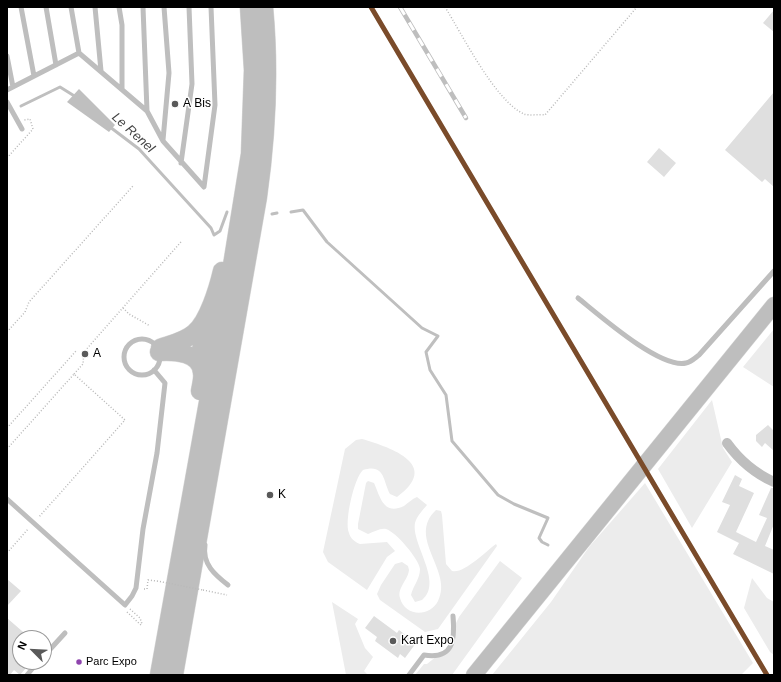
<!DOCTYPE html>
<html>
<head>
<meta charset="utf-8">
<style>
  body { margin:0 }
  #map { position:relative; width:781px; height:682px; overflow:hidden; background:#fff; font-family:Arial,sans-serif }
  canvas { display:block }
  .frame { position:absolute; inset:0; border:8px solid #000; pointer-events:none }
  .north { position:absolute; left:12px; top:630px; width:40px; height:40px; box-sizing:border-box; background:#fff; border:1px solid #999; border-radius:50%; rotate:294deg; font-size:11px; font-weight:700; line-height:16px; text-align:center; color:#000 }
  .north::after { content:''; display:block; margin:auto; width:14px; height:18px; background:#595959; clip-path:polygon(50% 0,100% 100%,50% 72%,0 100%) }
</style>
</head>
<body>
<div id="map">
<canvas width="781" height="682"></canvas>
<div class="frame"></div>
<div class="north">N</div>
</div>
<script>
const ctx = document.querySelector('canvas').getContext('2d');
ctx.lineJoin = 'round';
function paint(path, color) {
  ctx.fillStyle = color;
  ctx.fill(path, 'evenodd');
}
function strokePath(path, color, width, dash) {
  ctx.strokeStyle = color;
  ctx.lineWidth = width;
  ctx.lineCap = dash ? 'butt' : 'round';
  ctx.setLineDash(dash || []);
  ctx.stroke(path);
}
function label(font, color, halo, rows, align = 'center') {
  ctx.font = font + ' Arial,sans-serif';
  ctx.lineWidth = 3;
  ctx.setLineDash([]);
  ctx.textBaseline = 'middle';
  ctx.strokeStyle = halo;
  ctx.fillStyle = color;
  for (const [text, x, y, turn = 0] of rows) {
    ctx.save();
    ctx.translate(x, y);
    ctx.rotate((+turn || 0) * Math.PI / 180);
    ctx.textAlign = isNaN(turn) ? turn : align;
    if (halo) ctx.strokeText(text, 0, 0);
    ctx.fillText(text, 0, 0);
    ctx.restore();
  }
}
paint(new Path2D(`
  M774 329V387L743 367Z
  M712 400 723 448 732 462 692 528 658 469Z
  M362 439C393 448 441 465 397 497L390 494C383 481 385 463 363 470 354 478 344 522 349 533 350 538 355 542 360 544L387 542 395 551 387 557 367 590 328 562 323 552 345 449 356 440Z
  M368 481 374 483C380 496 383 516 404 506 408 503 412 499 417 497L427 505C422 511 417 516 415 523 411 544 444 582 422 600L415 602 411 595C413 586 420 579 420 569 419 559 396 532 386 529 380 528 374 532 368 534L358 529V524L366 483Z
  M645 483 753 663 741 675H492L551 602 589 547Z
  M436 510 441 511 442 515 446 564 452 571C464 574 485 552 496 544L497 546 438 629 425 632 380 600 377 594 381 585 395 564 402 562 408 566 409 570C408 580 397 588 400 598 405 617 430 617 438 601 454 571 406 538 436 510Z
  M500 561 522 578 452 675H415L424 664H427C435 657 445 652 454 644L456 623 459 617Z
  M752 578 767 598 774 602V655L770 652 744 608Z
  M332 602 358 619 355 624 365 648 373 657 364 671 368 675H346Z`), '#ececec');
paint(new Path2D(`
  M79 89 115 125 109 132 67 102Z`), '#bfbfbf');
strokePath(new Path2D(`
  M21 106 60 87 76 97
  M110 127 139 149 211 228 214 235 220 231 227 212
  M291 212 303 210 327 242 337 251 422 328 438 336 426 352 430 370 446 395 452 441 498 495 514 504 548 518 539 538 542 542 548 545
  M272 214 277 213`), '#bfbfbf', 3);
paint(new Path2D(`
  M774 10V32L763 23Z
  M774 92V187L765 179 762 182 725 150Z
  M659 148 676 163 664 177 647 162Z
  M768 425 774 431V451L765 443 762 447 756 441V435Z
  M735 475 742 479 739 486 754 493 736 532 756 542 767 518 759 515 771 488H774V524L765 546 774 550V574L733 554 739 543 717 532 730 505 722 502Z
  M7 579 21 591 7 606Z
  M374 616 397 633 399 630 416 643 405 658 400 654 398 658 375 641 377 637 365 628Z
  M7 618 30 638H20V662H31L20 675 14 670 10 675H7Z`), '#dfdfdf');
const primary = new Path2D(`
  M474 675 774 305`);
const highway = new Path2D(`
  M160 348C171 344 185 341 194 333 208 322 218 288 222 271
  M159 352C174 351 201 352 202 373 203 378 201 385 200 391
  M199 363 206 320
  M159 675 227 296 250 154 253 70 249 7
  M174 675 258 197C267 133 270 71 264 7`);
strokePath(primary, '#dbdbdb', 17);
strokePath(highway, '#dbdbdb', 19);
strokePath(new Path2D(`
  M445 7C462 34 495 101 524 114 529 116 539 114 545 115L637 7
  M7 158 33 129 30 119 24 120
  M123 308 129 314 150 326
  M7 332 25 312 29 302 133 186
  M74 374 83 364 84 352 181 242
  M7 428 76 351
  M7 449 74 374 125 420 39 517
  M7 553 28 529
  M144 589H147L148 580 157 581
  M203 590 227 595
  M130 609 140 618 142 624
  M127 612 142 626`), '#b9b9b9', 1.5, [1, 2]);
strokePath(new Path2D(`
  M21 7 34 76
  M46 7 56 65
  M71 7 79 53
  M95 7 101 71
  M119 7 122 25V89
  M143 7 147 111
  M7 56 13 87
  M7 90 79 53 147 111 163 141 204 187 215 105 211 7
  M7 102 22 129
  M163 140 169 73 164 7
  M181 163 192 84 189 7
  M578 298C598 314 660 369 686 363 691 362 695 358 699 355L774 271
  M124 357a18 18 0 1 1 36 0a18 18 0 1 1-36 0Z
  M7 499 125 605 132 596 136 588 143 529 157 453 165 383 154 370
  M205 545C202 564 215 575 228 585
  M44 656 65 633
  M27 675 38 662
  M409 675 424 655C454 660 455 639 453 616`), '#bebebe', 5);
strokePath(new Path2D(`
  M727 443C740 461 754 473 774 482`), '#bebebe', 10);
strokePath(primary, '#bebebe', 16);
strokePath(highway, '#bebebe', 18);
const rail = new Path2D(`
  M400 7 466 118`);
strokePath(rail, '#bebebe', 4.5);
strokePath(rail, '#fff', 3, [9]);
strokePath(new Path2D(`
  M157 581 203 590`), '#b9b9b9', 1.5, [1, 2]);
strokePath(new Path2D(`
  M371 7 767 675`), '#7a4b2a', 5);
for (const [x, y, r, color] of [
  [175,104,4,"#595959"],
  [85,354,4,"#595959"],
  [270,495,4,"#595959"],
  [393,641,4,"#595959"],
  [79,662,3.5,"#8e44ad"]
]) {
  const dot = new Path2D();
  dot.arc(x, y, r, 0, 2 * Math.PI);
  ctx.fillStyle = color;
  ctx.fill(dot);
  strokePath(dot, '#fff', 1.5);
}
label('11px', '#000', '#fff', [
  ["Parc Expo",86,662]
], 'left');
label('12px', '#000', '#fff', [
  ["A Bis",183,104],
  ["A",93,354],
  ["K",278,495],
  ["Kart Expo",401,641]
], 'left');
label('italic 13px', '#444', '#fff', [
  ["Le Renel",133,133,42]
]);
</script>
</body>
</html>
